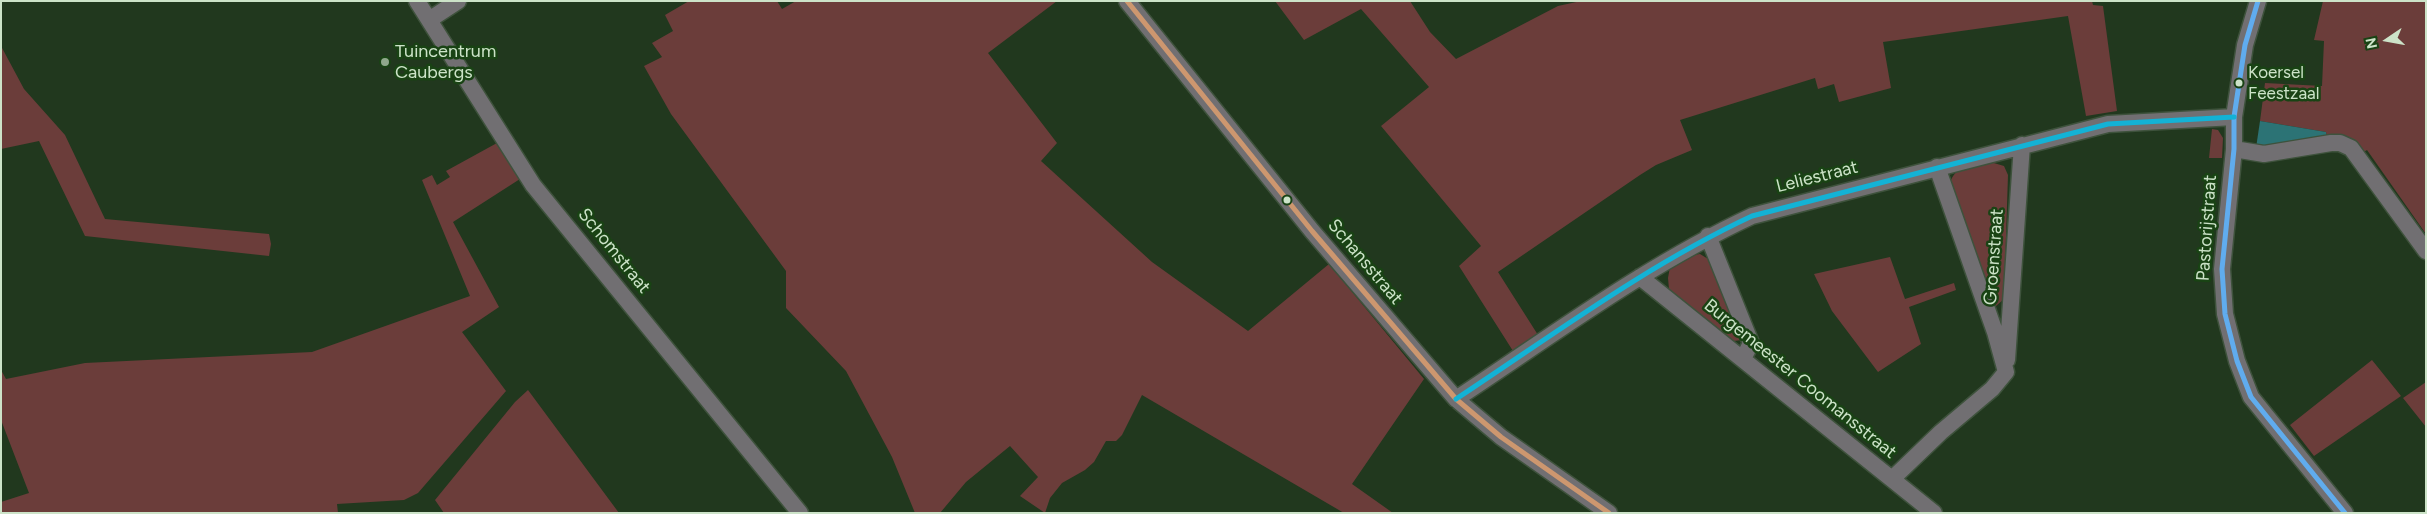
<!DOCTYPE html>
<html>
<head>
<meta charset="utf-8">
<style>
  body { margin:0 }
  #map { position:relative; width:2427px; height:514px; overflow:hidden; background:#21381e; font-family:Figtree,sans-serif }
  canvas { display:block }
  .frame { position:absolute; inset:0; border:2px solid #cce3c8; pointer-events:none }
  .north { position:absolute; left:2362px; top:15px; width:50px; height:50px; -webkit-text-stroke:4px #194314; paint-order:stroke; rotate:258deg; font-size:14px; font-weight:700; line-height:20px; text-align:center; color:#cce3c8 }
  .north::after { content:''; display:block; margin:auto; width:18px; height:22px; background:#cce3c8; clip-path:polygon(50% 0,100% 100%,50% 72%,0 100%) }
</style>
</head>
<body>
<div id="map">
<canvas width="2427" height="514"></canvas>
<div class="frame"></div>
<div class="north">N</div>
</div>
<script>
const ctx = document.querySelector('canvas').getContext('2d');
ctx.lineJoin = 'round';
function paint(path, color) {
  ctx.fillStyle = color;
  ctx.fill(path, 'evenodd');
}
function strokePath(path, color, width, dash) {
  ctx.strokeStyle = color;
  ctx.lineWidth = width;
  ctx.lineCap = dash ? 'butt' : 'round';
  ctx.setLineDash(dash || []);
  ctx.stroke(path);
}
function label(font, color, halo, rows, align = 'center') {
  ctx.font = font + ' Figtree,sans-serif';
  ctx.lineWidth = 5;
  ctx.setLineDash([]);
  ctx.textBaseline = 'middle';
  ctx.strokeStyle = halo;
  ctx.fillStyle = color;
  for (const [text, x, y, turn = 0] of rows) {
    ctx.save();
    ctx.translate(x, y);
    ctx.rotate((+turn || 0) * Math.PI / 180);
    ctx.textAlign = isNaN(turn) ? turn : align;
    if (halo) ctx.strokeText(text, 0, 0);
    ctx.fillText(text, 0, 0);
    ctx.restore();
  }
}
paint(new Path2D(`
  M689 1H777L782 9 796 1H1057L988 53 1057 143 1041 161 1152 262 1248 331 1329 264 1424 379 1352 484 1393 513H1344L1142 395 1122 435 1116 441H1106L1094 462 1085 470 1062 483 1050 498 1045 513 1020 496 1038 477 1010 446 966 482 940 513H915L892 457 846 371 786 308V271L671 114 644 66 662 57 652 43 673 31 665 15Z
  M1275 1H1410L1430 32 1456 59 1558 6 1581 1H2092L2093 5 2103 6 2117 111 2086 116 2068 16 1883 42 1891 88 1839 102 1834 84 1818 89 1815 78 1680 120 1692 150 1656 165 1640 175 1498 272 1538 335 1513 351 1459 266 1481 246 1381 126 1429 87 1361 9 1304 40Z
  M2323 1H2426V234L2367 150 2362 153 2327 139 2326 132 2260 121 2265 83 2322 86 2324 41 2314 40Z
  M1 46 24 89 65 135 105 219 269 234 271 244 269 256 85 236 39 141 1 149Z
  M2212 129 2218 130 2223 138 2222 158H2209Z
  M497 143 520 179 453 222 499 307 462 332 506 391 418 493 404 500 337 504 338 513H1V502L29 493 1 420V370L6 379 85 363 312 352 470 296 422 180 432 175 437 185 450 177 446 171Z
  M1987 161 2004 166 2008 175 2004 299 1996 306 1991 304 1949 187C1953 166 1969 165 1987 161Z
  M1700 254 1713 262 1742 340 1734 341 1730 340 1669 289 1668 278 1670 267 1693 255Z
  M1890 257 1905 299 1954 283 1956 290 1909 307 1921 344 1878 372 1832 311 1814 274Z
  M2372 360 2401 396 2314 456 2290 425Z
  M2426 382V427L2403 398Z
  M528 390 619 513H444L435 500 515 402Z`), '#6b3d3a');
paint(new Path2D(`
  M2260 121 2326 132 2327 139 2256 148Z`), '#2c7375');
const street = new Path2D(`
  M417 1 533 185 800 513
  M1127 1 1312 231 1456 399 1501 437 1609 513
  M2258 1 2245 45 2234 117V149L2222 269 2225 314 2237 361 2251 397 2345 513
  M429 20 458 1
  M2234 149 2264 154 2331 143H2340L2351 148 2426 251
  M1708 236 1751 343 1743 359
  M1640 277 1934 513
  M2007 360 2022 145
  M1456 399C1553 335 1647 265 1752 216L2108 124 2234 117
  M1892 479 1941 432 1992 389 2006 372 1995 332 1937 167`);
strokePath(street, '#3e523c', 19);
strokePath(street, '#716f72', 16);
strokePath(new Path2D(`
  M1127 1 1312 231 1456 399 1501 437 1609 513`), '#cd976f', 5);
strokePath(new Path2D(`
  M2258 1 2245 45 2234 117V149L2222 269 2225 314 2237 361 2251 397 2345 513`), '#60acee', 5);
strokePath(new Path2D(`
  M1456 399C1553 335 1647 265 1752 216L2108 124 2234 117`), '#13b2d5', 5);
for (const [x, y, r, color] of [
  [385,62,5,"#90a78c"],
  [2239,83,4.5,"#cce3c8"],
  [1287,200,4.5,"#cce3c8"]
]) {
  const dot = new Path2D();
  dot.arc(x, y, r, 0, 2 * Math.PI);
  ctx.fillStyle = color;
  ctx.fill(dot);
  strokePath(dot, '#194314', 2);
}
label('17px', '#cce3c8', '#194314', [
  ["Koersel",2248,73],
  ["Feestzaal",2248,94]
], 'left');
label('18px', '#cce3c8', '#194314', [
  ["Tuincentrum",395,52],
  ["Caubergs",395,73]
], 'left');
label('18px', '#cce3c8', '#194314', [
  ["Leliestraat",1817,177,-14],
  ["Pastorijstraat",2207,228,-86],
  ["Schomstraat",614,251,51],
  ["Groenstraat",1994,257,-86],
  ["Schansstraat",1365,262,50],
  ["Burgemeester Coomansstraat",1800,379,39]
]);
</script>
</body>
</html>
